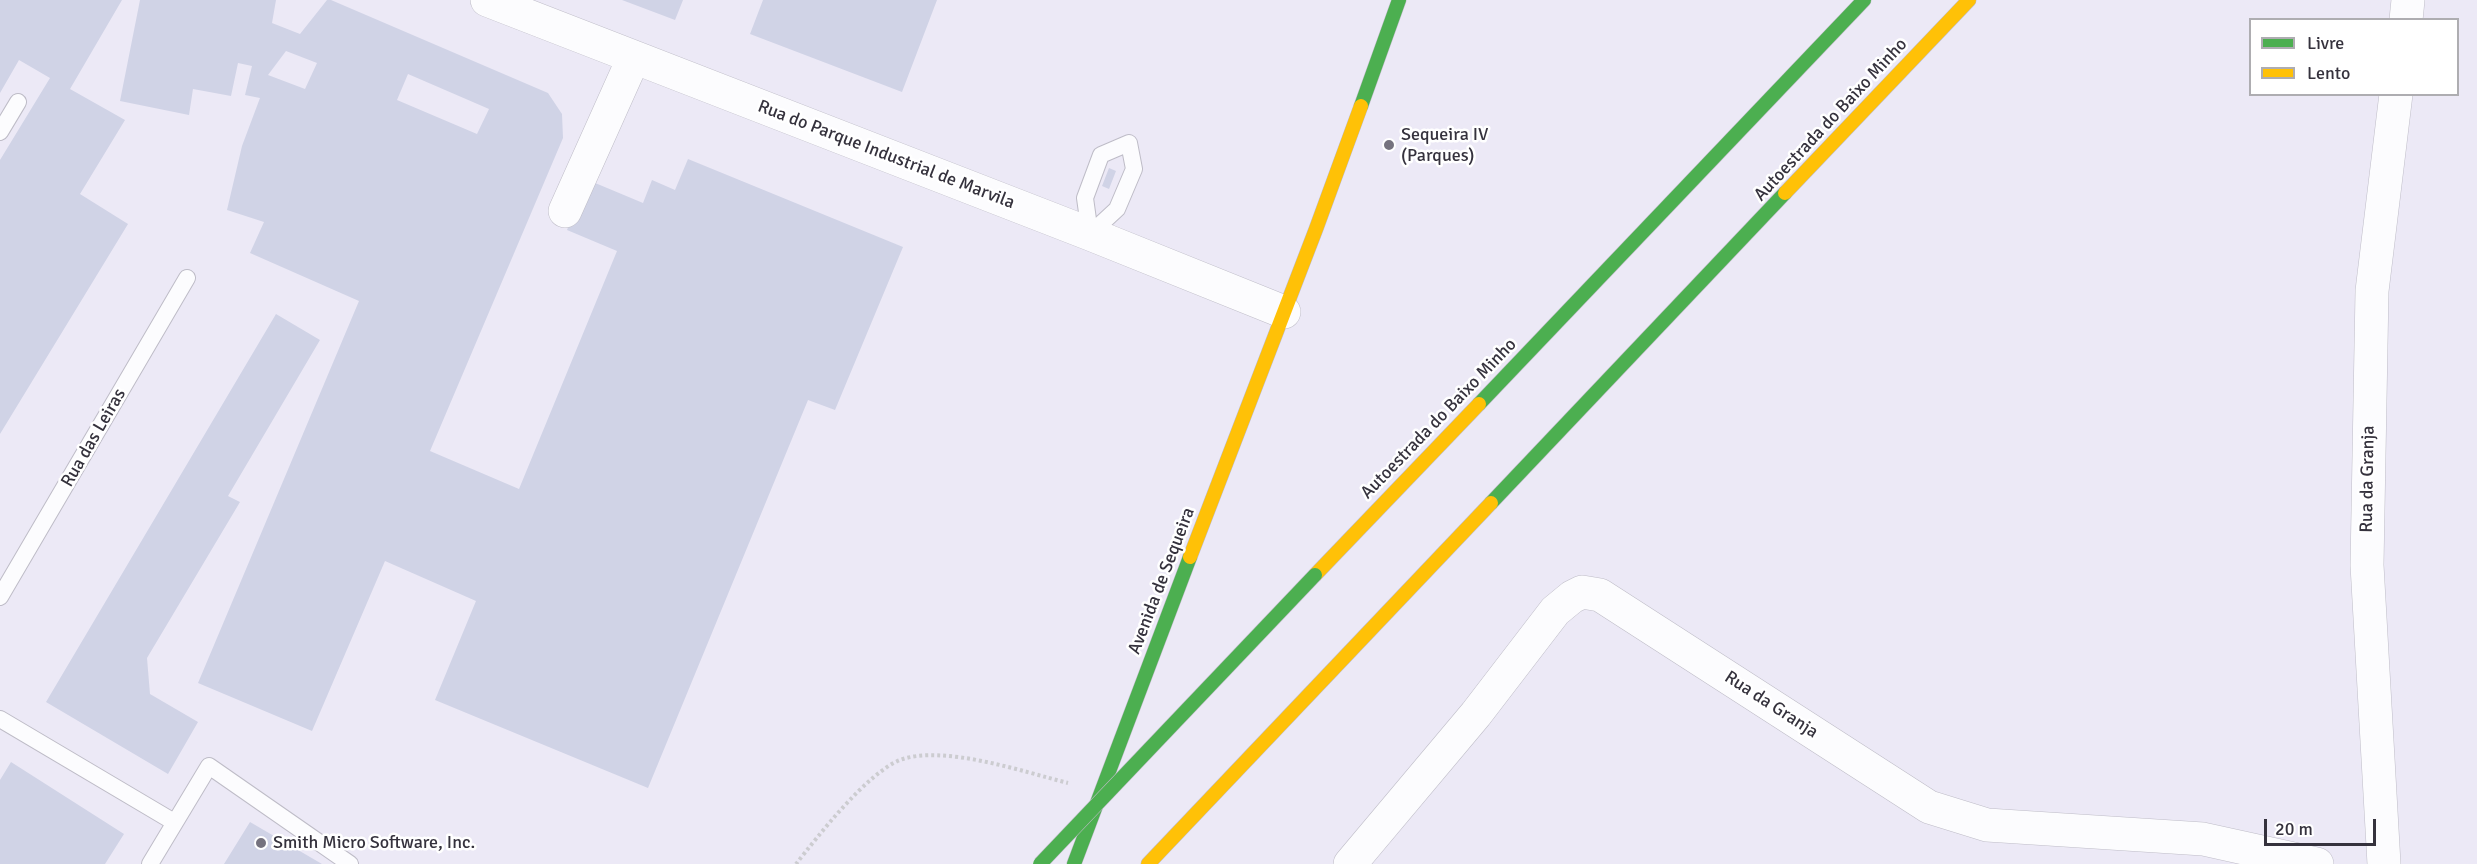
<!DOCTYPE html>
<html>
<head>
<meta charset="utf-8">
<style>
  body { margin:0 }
  #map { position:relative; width:2477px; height:864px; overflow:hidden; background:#ece9f6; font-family:Signika,sans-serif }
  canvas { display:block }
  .legend { position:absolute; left:2249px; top:18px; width:210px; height:78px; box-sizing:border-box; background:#fff; border:2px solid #aeadb1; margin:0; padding:8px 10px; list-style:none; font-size:18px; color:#35323d }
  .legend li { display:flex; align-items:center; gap:12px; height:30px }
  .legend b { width:30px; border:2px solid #aeadb1 }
  .scale { position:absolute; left:2264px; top:819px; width:112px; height:27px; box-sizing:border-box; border:3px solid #35323d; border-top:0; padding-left:8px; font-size:18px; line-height:21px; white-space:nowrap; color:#35323d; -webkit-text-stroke:4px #fff; paint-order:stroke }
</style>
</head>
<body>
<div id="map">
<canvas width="2477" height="864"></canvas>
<ul class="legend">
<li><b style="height:8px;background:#4caf50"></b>Livre</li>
<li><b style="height:8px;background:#ffc107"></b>Lento</li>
</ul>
<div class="scale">20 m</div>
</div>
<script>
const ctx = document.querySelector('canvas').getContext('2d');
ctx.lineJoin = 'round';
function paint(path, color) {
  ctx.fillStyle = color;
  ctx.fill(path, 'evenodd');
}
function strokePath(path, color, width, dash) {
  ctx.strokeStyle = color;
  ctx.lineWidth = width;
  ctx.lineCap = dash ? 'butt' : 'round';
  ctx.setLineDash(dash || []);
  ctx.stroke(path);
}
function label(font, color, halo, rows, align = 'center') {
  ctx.font = font + ' Signika,sans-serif';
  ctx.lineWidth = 5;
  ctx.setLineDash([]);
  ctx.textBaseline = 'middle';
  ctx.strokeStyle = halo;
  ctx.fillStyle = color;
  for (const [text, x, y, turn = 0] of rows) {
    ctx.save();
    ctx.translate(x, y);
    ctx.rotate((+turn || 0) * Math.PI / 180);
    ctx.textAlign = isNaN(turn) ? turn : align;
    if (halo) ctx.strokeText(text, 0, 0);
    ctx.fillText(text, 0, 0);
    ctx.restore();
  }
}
paint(new Path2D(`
  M0 0H122L70 89 125 120 80 194 128 224 0 434V160L50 78 19 60 0 93Z
  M140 0H276L272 23 300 34 327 0H331L548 93 562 114 563 138 430 451 519 489 617 251 567 230 588 180 643 203 652 180 675 190 688 159 903 247 835 410 808 400 648 788 435 700 476 601 385 561 312 731 198 683 359 301 250 253 264 222 227 210 242 146 260 98 245 95 252 66 238 63 231 96 193 89 189 115 120 101ZM286 51 317 63 305 89 268 75ZM408 74 489 109 477 134 397 100Z
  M622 0H683L675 20Z
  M763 0H937L902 92 750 34Z
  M1109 168 1116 171 1109 189 1102 186Z
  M276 314 320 340 228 496 240 502 147 658 150 694 198 722 168 774 46 702Z
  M11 762 124 834 105 864H0V780Z
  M250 822 322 864H224Z`), '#d0d3e6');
const lane = new Path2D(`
  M0 132 18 102
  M1129 143 1134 169 1117 209 1090 234 1085 198 1101 155Z
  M0 597 187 278
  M0 719 174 822
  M150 864 209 766 350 864`);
const street = new Path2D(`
  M487 0 1090 234 1284 312
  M2406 20 2408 0
  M565 211 634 57
  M1350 864 1476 714 1555 611 1572 597 1582 592 1600 595 1929 807 1987 825 2203 839 2317 864
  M2384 864 2367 565 2372 291 2396 94`);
const fast = new Path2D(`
  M1361 106 1399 0
  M1479 404 1864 0
  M1491 503 1785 193
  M1074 864 1190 557`);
const slow = new Path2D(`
  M1785 193 1969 0
  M1190 557 1316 229 1361 106
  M1315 575 1479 404
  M1148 864 1491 503`);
strokePath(lane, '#bebcc7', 18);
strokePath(street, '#bebcc7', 34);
strokePath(fast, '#bebcc7', 15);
strokePath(slow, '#bebcc7', 15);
strokePath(new Path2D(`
  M796 864C818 836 867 773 900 760 943 744 1024 772 1068 783`), '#ccccd0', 4, [3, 3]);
strokePath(lane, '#fcfcfe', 16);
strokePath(street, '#fcfcfe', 33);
strokePath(fast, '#4caf50', 14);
strokePath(slow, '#ffc107', 14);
const fastBridge = new Path2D(`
  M1040 864 1315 575`);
strokePath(fastBridge, '#bebcc7', 15, []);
strokePath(fastBridge, '#4caf50', 14);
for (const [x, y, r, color] of [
  [1389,145,6,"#75727e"],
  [261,843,6,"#75727e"]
]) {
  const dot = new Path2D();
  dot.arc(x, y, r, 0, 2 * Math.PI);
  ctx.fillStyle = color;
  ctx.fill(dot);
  strokePath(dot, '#fff', 2);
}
label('18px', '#35323d', '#fff', [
  ["Autoestrada do Baixo Minho",1831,120,-47],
  ["Rua do Parque Industrial de Marvila",886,155,21],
  ["Autoestrada do Baixo Minho",1439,419,-46],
  ["Rua das Leiras",94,438,-60],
  ["Rua da Granja",2368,479,-89],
  ["Avenida de Sequeira",1162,581,-69],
  ["Rua da Granja",1771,705,33]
]);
label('18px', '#35323d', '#fff', [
  ["Sequeira IV",1401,135],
  ["(Parques)",1401,156],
  ["Smith Micro Software, Inc.",273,843]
], 'left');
</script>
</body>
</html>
